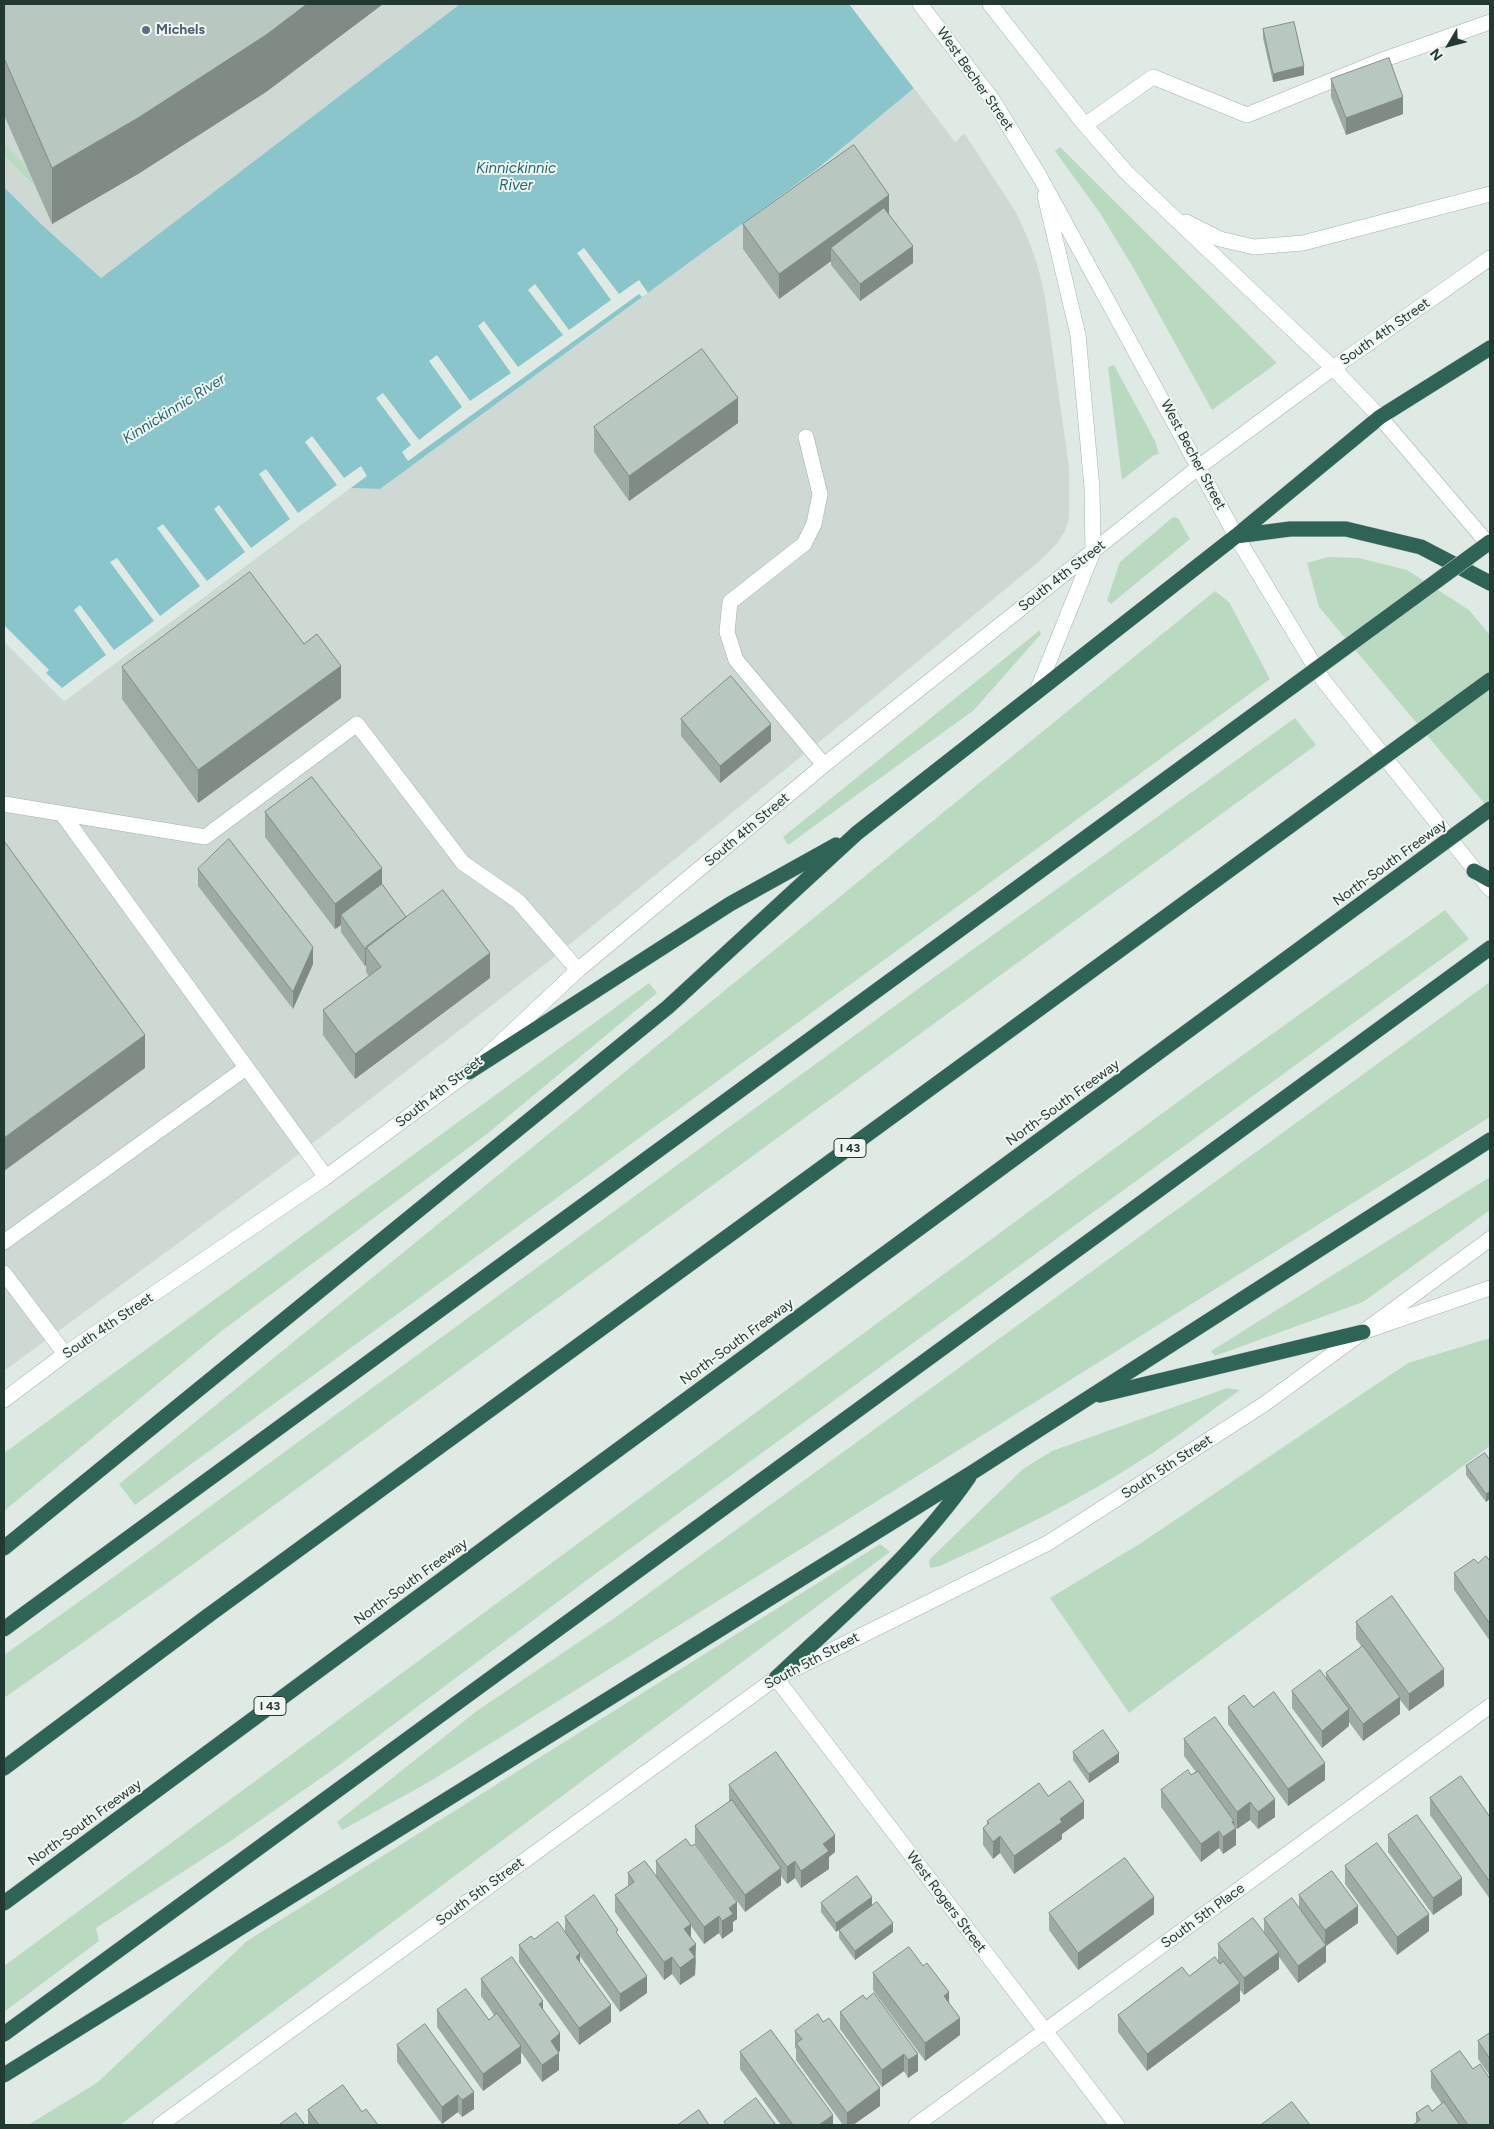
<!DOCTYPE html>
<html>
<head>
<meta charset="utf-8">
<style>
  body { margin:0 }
  #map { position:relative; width:1494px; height:2129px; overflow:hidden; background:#e0eae5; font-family:Figtree,sans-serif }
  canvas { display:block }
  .frame { position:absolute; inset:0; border:5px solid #223931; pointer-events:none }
  .north { position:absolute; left:1424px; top:20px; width:50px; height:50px; -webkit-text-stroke:4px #f0f7f3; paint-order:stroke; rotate:233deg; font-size:14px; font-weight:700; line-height:20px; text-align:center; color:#223931 }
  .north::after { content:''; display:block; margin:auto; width:18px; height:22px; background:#223931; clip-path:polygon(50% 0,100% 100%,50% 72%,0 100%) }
</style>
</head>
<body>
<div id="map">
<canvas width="1494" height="2129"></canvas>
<div class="frame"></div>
<div class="north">N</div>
</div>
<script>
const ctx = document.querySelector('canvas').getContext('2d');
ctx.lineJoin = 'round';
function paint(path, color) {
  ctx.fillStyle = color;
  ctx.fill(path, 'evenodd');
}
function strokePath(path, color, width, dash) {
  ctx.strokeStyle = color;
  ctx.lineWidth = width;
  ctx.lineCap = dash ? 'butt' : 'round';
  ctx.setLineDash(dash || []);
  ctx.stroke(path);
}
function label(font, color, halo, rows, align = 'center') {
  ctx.font = font + ' Figtree,sans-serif';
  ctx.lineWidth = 4;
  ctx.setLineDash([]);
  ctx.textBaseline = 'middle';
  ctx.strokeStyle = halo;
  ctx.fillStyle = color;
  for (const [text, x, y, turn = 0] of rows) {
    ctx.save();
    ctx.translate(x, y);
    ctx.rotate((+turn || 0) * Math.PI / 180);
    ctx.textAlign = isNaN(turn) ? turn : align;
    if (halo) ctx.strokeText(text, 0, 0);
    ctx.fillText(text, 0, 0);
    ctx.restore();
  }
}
paint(new Path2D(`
  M4 4H460L101 278 41 224 4 187Z
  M914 88 955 142 964 133 1016 212 1029 241 1038 267 1045 297 1069 467V518L1065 531 1058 542 1043 558 882 691 548 962 282 1167 4 1371V642L64 701 351 488 380 489 817 169Z`), '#ced9d4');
paint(new Path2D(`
  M4 143 26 166 35 186 4 155Z
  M1060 147 1277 363 1212 410 1134 269 1100 213 1055 151Z
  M1114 365 1155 441 1159 454 1154 455 1122 480 1108 367Z
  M1173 517 1178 518 1190 539 1111 604 1107 600 1120 562Z
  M1328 557 1359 558 1407 570 1469 610 1490 635V810L1319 607 1307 563Z
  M1215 591 1229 602 1270 679 135 1505 119 1484Z
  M1040 630 1041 634 974 710 788 845 783 837Z
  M1295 718 1316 745 166 1584 4 1698V1655L108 1581 940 973Z
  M1445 910 1469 939 587 1580 334 1769 229 1842 96 1928 99 1941 4 2012V1966L1194 1090Z
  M1490 982V1117L429 1782 342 1830 337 1822 478 1710 616 1617Z
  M649 983 657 993 487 1134 223 1330 4 1511V1453Z
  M1490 1177V1210L1363 1302 1215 1356 1211 1351Z
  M1490 1338V1446L1129 1713 1050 1598 1141 1543 1408 1363Z
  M1227 1388 1240 1390C1211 1411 1181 1434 1151 1454 1084 1498 1012 1533 940 1566L930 1568 929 1560 1023 1469 1052 1451Z
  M880 1544 890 1552 120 2125H28L98 2082 247 1941Z`), '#b9dac1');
paint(new Path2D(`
  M460 4H1011L968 27 914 88 817 169 380 489 351 488 64 702 4 642V187L41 224 101 278Z`), '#8ac5cc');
paint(new Path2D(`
  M849 4H1013L970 29 915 90Z
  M584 248 619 294 639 280 648 293 642 297 639 294 408 461 402 452 411 445 376 398 383 393 419 440 462 407 429 361 437 355 470 401 511 373 478 326 484 321 518 367 563 335 528 290 535 284 569 330 611 300 577 253Z
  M312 436 344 478 361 466 367 476 64 702 4 642V625L49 670 46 673 62 688 106 655 74 610 80 605 114 650 154 621 110 562 117 558 160 616 200 586 157 528 163 524 207 581 245 552 214 509 219 505 251 548 290 519 259 474 266 469 298 513 337 485 305 442Z`), '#e0eae5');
const service = new Path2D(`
  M1085 125 1153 77 1247 115 1385 59 1490 22
  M806 437 820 494 814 524 804 544 730 602 727 632 736 660 824 765
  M4 804 205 837 357 724 463 863 518 901 578 970
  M63 815 326 1177
  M4 1242 246 1068
  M4 1273 65 1354`);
const minor = new Path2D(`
  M776 1678 1117 2125
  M916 2125 1490 1706`);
const tertiary = new Path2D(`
  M4 1400 65 1354 326 1177 469 1072 578 970 824 765 1200 466 1333 368 1490 258
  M160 2125 776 1678 1048 1543 1263 1405 1490 1239`);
const secondary = new Path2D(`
  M920 4 992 99 1040 177 1236 536 1323 680 1490 889
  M990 4 1085 125 1126 172 1333 368 1380 417 1490 546
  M1186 222 1220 239 1254 247 1303 243 1490 194
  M1037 691 1093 552 1092 488 1078 335 1045 196
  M1363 1332 1490 1288`);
const motorway = new Path2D(`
  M1236 536 1290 529H1346L1421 547 1490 583
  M1474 871 1490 880
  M469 1072 730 904 836 845
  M1100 1395 1363 1332
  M4 1548 668 1007 857 833 1236 536 1380 417 1490 348
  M4 1629 27 1612
  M776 1678C843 1614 916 1554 969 1477
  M4 1768 209 1615
  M4 1903 536 1510
  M4 2034 1490 948
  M4 2075 973 1472 1490 1140`);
strokePath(service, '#a3b1ab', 16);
strokePath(minor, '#a3b1ab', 16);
strokePath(tertiary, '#a3b1ab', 16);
strokePath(secondary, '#a0b5ac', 16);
strokePath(motorway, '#bdc4c1', 16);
strokePath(service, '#fff', 15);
strokePath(minor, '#fff', 15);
strokePath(tertiary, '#fff', 15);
strokePath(secondary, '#fff', 15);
strokePath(motorway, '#2f6356', 15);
const motorwayBridge = new Path2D(`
  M536 1510 1490 809
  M27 1612 1490 542
  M209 1615 1490 680`);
strokePath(motorwayBridge, '#bdc4c1', 16, []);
strokePath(motorwayBridge, '#2f6356', 15);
paint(new Path2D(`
  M4 4H383L266 92 138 174 52 224 4 115Z
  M1263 29 1304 75 1273 82 1263 38Z
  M1331 79 1403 114 1346 135 1331 97Z
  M889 215 913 263 860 301 831 265V261L779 299 743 249V224Z
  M738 423 629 501 594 452V427Z
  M122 667 341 698 198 803 122 699Z
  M681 719 771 741 720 783 681 736Z
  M265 812 382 885 406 917 490 978 355 1079 323 1035V1010L369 976 366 972V965L365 966 341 932V925L335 929 265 837Z
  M198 869 313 964 293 1009 198 886Z
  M1490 1460 1486 1502 1466 1475V1466Z
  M1490 1560V1641L1454 1590V1573L1478 1563Z
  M1356 1622 1444 1686 1409 1711 1400 1700V1714L1363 1741 1349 1722V1726L1322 1748 1292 1708V1691L1326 1678V1673L1362 1647 1356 1639Z
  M1228 1707H1253L1325 1780 1288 1806 1228 1724Z
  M1184 1739 1275 1817 1258 1829 1250 1820 1237 1829 1234 1825 1236 1845 1223 1854 1219 1848 1201 1862 1161 1807V1790L1191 1775 1196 1772 1184 1756Z
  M1073 1752 1119 1762 1089 1783 1073 1760Z
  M729 1785 835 1852 829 1857V1869L801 1888 795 1878 787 1884 781 1876V1885L745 1912 695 1843V1826L729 1802Z
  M1048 1796 1084 1818 1062 1834V1839L1014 1874 1000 1853 993 1859 983 1845V1828L987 1825V1821Z
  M1430 1798 1490 1817V1899L1430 1815Z
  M1388 1835 1462 1895 1433 1915 1388 1852Z
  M656 1861 737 1919 733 1922V1931L722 1939 719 1933 704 1944 691 1926V1938L696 1961 695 1975 680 1985 672 1974 664 1980 615 1912V1895L628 1886V1873L656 1876Z
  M1345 1866 1429 1931 1397 1955 1345 1884Z
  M1299 1895 1358 1923 1326 1946V1962L1298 1983 1279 1957V1969L1244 1995 1240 1990V2001L1147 2071 1118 2032V2015L1189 1976 1218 1961V1944L1264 1932V1919L1299 1908Z
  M821 1903 872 1905 893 1932 855 1960 839 1938V1930L836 1932 821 1912Z
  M1049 1913 1154 1914 1078 1970 1049 1930Z
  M565 1917 618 1936 647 1993 620 2012 580 1956V1962L611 2022 579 2045 519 1962V1945L534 1939 565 1932Z
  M873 1973 960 2035 925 2061 873 1990Z
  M481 1979 543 2010 560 2051 558 2052 559 2070 542 2082 521 2052V2063L483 2091 437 2027V2010L489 2020 494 2015 481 1996Z
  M866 1999 918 2071 908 2078 904 2071 882 2087 840 2029V2012Z
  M795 2031 880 2106 853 2125H843L796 2060V2049L795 2048Z
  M1490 2033V2076L1478 2059V2041Z
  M397 2045 474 2109 462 2117 458 2112 442 2124 397 2062Z
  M740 2052 833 2125H781L740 2069Z
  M1431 2071 1490 2125H1413L1416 2123V2113L1432 2111 1442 2104 1431 2088Z
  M308 2110 362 2112 378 2125H308Z`), '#9eaba5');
paint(new Path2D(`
  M307 4H383L266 92 138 174 52 224V168Z
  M1304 66V75L1273 82V74Z
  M1403 97V114L1346 135V118Z
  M889 195V220L831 248V261L779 299V274Z
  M913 246V263L860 301V284Z
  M738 398V423L629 501V476Z
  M341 666V698L198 803V770Z
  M771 724V741L720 783V766Z
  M382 868V893L341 915V925L335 929V904Z
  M313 947V964L293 1009V992Z
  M366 948V965L365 966V949Z
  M490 953V978L355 1079V1054Z
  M145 1035V1068L4 1171V1138Z
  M1490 1491V1499L1486 1502V1494Z
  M1444 1669V1686L1409 1711V1694Z
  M1400 1697V1714L1363 1741V1724Z
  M1349 1709V1726L1322 1748V1731Z
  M1119 1753V1762L1089 1783V1774Z
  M1325 1763V1780L1288 1806V1789Z
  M1275 1799V1817L1258 1829V1812Z
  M1084 1801V1818L1062 1834V1839L1014 1874V1856L1060 1819Z
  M1250 1802V1820L1237 1829V1812Z
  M1234 1821V1830L1236 1828V1845L1223 1854V1837L1232 1822Z
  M1219 1831V1848L1201 1862V1844Z
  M835 1835V1852L829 1857V1869L801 1888V1871L823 1844Z
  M1000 1836V1853L993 1859V1842Z
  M795 1861V1878L787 1884V1867Z
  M781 1868V1885L745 1912V1895Z
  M1462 1878V1895L1433 1915V1898Z
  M872 1897V1905L836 1932V1923Z
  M1154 1897V1914L1078 1970V1953Z
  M737 1902V1919L733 1922V1931L722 1939V1921L729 1908Z
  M1358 1906V1923L1326 1946V1962L1298 1983V1966L1325 1946V1930Z
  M1429 1914V1931L1397 1955V1937Z
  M719 1916V1933L704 1944V1927Z
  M893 1923V1932L855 1960V1951Z
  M691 1924V1941L684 1929Z
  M696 1944 695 1975 680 1985V1968L689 1949Z
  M1279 1952V1969L1244 1995V1978Z
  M580 1953V1971L576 1957Z
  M672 1957V1974L664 1980V1962Z
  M647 1976V1993L620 2012V1994Z
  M1240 1983V2001L1147 2071V2054Z
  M949 1992V2009L944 1996Z
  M543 2001V2018L539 2004Z
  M611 2005V2022L579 2045V2028Z
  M960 2018V2035L925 2061V2043Z
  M560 2033V2051L551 2058V2041Z
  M521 2046V2063L483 2091V2074Z
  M559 2053V2070L542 2082V2065Z
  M904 2054V2071L882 2087V2070Z
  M918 2054V2071L908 2078V2060Z
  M880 2088V2106L853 2125H847V2113Z
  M474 2092V2109L462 2117V2100Z
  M458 2095V2112L442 2124V2107Z
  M833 2115V2125H819Z`), '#818b86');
const building = new Path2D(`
  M4 4H307L266 35 138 118 52 168 4 58Z
  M1294 22 1304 66 1273 74 1263 29Z
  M1389 58 1403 97 1346 118 1331 79Z
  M854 145 889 195 779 274 743 224Z
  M884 208 913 246 860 284 831 248Z
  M702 349 738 398 629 476 594 427Z
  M250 572 304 644 317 634 341 666 198 770 122 667Z
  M731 676 771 724 720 766 681 719Z
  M312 777 382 868 335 904 265 812Z
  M229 839 313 947 293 992 198 869Z
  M4 841 145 1035 4 1138Z
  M382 884 406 917 365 949 341 915Z
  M443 890 490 953 355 1054 323 1010 381 967 366 947Z
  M1485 1453 1490 1460V1491L1486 1494 1466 1466Z
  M1486 1556 1490 1561V1560V1624L1454 1573 1474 1559 1478 1563Z
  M1392 1596 1444 1669 1409 1694 1356 1622Z
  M1363 1646 1400 1697 1363 1724 1326 1673Z
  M1320 1670 1349 1709 1322 1731 1292 1691Z
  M1274 1692 1325 1763 1288 1789 1228 1707 1244 1695 1253 1707Z
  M1215 1717 1275 1799 1258 1812 1250 1802 1237 1812 1184 1739Z
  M1103 1730 1119 1753 1089 1774 1073 1752Z
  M776 1752 835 1835 823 1844 829 1851 801 1871 795 1861 787 1867 729 1785Z
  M1188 1770 1191 1775 1198 1771 1234 1821 1232 1822 1236 1828 1223 1837 1219 1831 1201 1844 1161 1790Z
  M1461 1776 1490 1817V1882L1430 1798Z
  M1070 1781 1084 1801 1060 1819 1062 1822 1014 1856 1000 1836 993 1842 983 1828 989 1823 987 1821 1039 1783 1048 1796Z
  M732 1800 781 1868 745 1895 695 1826Z
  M1417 1815 1462 1878 1433 1898 1388 1835Z
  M686 1839 691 1846 695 1844 737 1902 729 1908 733 1914 722 1921 719 1916 704 1927 656 1861Z
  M1377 1843 1429 1914 1397 1937 1345 1866Z
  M1125 1858 1154 1897 1078 1953 1049 1913Z
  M645 1861 691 1924 684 1929 696 1944 689 1949 695 1957 680 1968 672 1957 664 1962 615 1895 634 1882 628 1873Z
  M1332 1871 1358 1906 1325 1930 1299 1895Z
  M857 1876 872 1897 836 1923 821 1903Z
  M594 1895 618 1930 616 1932 647 1976 620 1994 565 1917Z
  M1292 1898 1326 1945 1298 1966 1264 1919Z
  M877 1902 893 1923 855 1951 839 1930Z
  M1253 1918 1279 1952 1244 1978 1218 1944Z
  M558 1922 580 1953 576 1957 611 2005 579 2028 519 1945 531 1936 534 1939Z
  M909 1947 923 1966 927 1963 949 1992 944 1996 960 2018 925 2043 873 1973Z
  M512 1957 543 2001 539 2004 560 2033 551 2041 559 2053 542 2065 481 1979Z
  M1215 1957 1220 1964 1223 1961 1240 1983 1147 2054 1118 2015 1182 1967 1189 1976Z
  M466 1989 489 2020 497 2013 521 2046 483 2074 437 2010Z
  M874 1993 918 2054 908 2060 904 2054 882 2070 840 2012 863 1995 866 1999Z
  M818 2014 823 2022 829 2018 880 2088 847 2113 796 2043 802 2039 795 2031Z
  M425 2024 474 2092 462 2100 458 2095 442 2107 397 2045Z
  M771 2030 833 2115 819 2125H793L740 2052Z
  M1490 2033V2059L1478 2041Z
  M1460 2051 1473 2069 1480 2064 1490 2079V2125H1468L1431 2071Z
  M343 2085 362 2112 366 2109 378 2125H319L308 2110Z
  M756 2098 776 2125H726L724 2122Z
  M1292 2102 1310 2125H1261Z
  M1444 2102 1460 2125H1413L1420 2120 1416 2113 1428 2105 1432 2111Z
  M699 2110 709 2125H678Z
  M296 2113 305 2125H279Z`);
paint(building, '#b8c7c0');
strokePath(building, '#818b86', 1);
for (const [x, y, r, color] of [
  [146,30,5,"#5c6f8a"]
]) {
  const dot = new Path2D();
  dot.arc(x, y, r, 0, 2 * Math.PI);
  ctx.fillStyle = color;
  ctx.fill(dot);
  strokePath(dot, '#f0f7f3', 2);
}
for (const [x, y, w] of [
  [850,1148,32],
  [270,1706,32]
]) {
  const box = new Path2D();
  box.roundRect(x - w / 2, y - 9.5, w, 19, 4);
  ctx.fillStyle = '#f0f7f3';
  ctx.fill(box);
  strokePath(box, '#223931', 1);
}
label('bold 12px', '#223931', null, [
  ["I 43",850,1148],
  ["I 43",270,1706]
]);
label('bold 14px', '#4e5e75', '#f0f7f3', [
  ["Michels",156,30]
], 'left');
label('14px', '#223931', '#f0f7f3', [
  ["West Becher Street",975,79,55],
  ["South 4th Street",1385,332,-35],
  ["West Becher Street",1193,455,62],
  ["South 4th Street",1062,576,-38],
  ["South 4th Street",747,830,-40],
  ["North-South Freeway",1390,863,-36],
  ["South 4th Street",439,1092,-38],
  ["North-South Freeway",1063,1103,-36],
  ["South 4th Street",108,1326,-34],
  ["North-South Freeway",737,1342,-36],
  ["South 5th Street",1167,1467,-33],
  ["North-South Freeway",411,1582,-36],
  ["South 5th Street",812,1661,-28],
  ["North-South Freeway",85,1823,-36],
  ["South 5th Street",480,1892,-36],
  ["West Rogers Street",946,1902,53],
  ["South 5th Place",1203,1916,-36]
]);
label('italic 15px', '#206771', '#f0f7f3', [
  ["Kinnickinnic",516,169],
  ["River",516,186],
  ["Kinnickinnic River",174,409,-32]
]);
</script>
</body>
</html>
